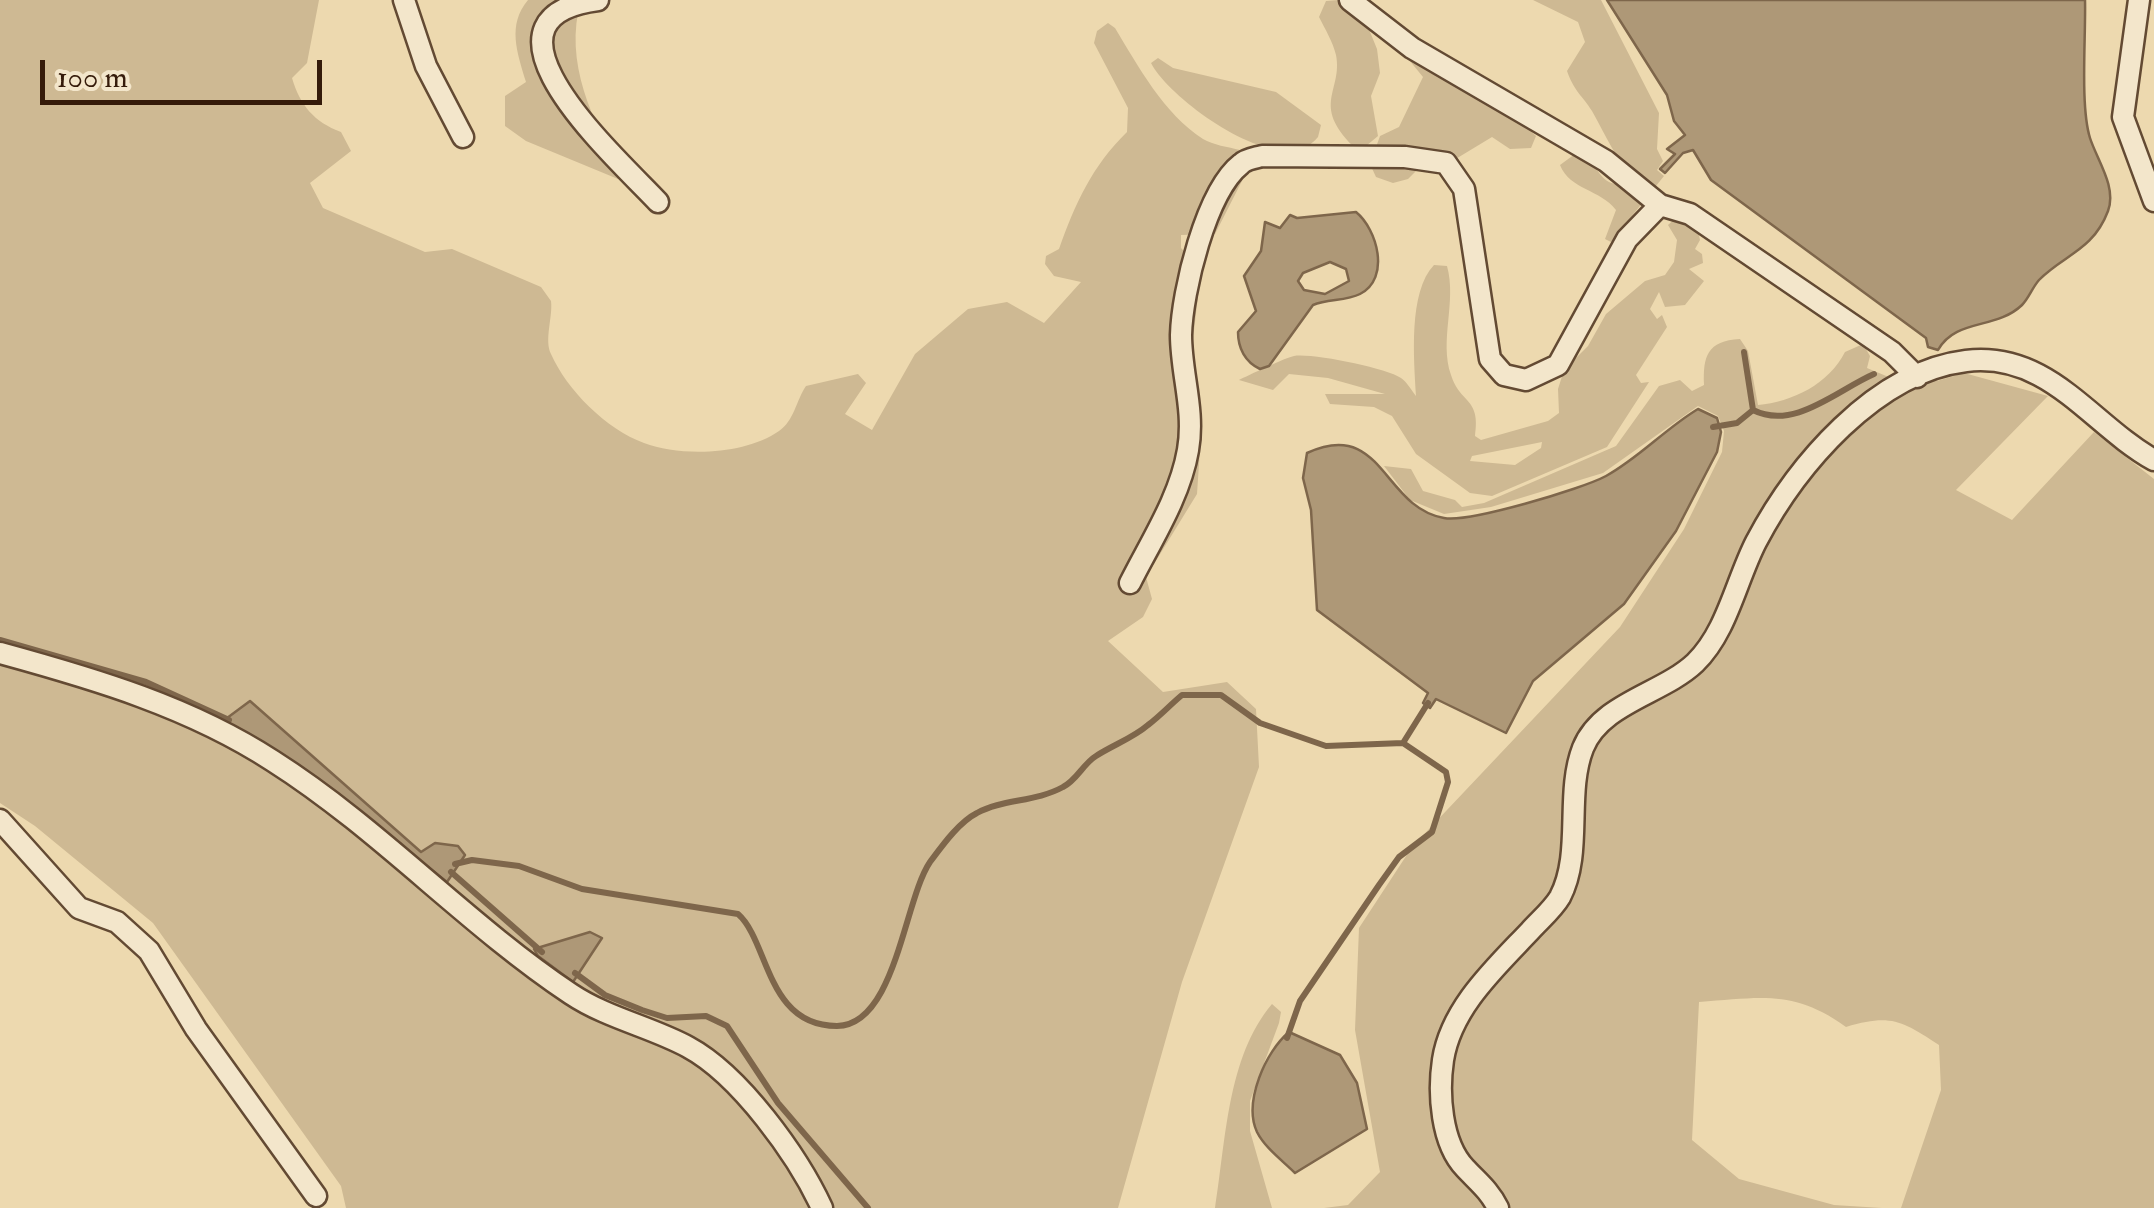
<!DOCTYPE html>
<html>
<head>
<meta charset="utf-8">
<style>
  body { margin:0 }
  #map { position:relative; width:2154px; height:1208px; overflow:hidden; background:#edd9af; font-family:"IM FELL Double Pica",serif }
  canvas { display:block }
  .scale { position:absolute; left:40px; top:60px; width:282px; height:45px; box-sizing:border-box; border:5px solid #351b0a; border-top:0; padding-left:12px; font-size:30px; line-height:35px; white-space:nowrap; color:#351b0a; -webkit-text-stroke:8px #f3e6cb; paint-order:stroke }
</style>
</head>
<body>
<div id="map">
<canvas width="2154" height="1208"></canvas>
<div class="scale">100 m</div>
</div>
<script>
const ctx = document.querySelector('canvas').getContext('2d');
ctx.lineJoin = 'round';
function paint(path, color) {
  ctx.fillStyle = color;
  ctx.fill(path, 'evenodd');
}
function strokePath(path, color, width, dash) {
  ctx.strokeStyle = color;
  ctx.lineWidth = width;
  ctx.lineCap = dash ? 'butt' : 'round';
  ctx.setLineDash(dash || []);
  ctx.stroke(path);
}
paint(new Path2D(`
  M0 0H319L307 63 292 78C300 105 314 122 341 132L351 151 310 183 323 208 425 252 452 249 541 287 551 301C553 317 544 340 551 354 567 390 606 429 644 443 681 457 745 455 779 431 794 421 796 401 806 386L858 374 866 383 845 414 872 430 915 354 968 309 1007 302 1044 323 1081 282 1054 276 1045 264 1046 256 1059 249C1075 204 1092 166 1127 132L1128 108 1094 43 1097 31 1108 23 1115 28C1138 66 1164 114 1203 139 1213 145 1228 147 1240 150L1246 173 1215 234 1181 235V248L1201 270 1192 348 1202 419 1197 494 1146 577 1152 599 1143 617 1108 641 1163 692 1227 682 1256 709 1259 767 1182 982 1118 1208H346L341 1186 153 923 35 826 0 803ZM250 702 421 853 435 843 465 856 447 882 345 799 245 734 233 716Z
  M528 0H581C563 63 593 121 623 176L618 179 526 141 505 126V96L526 82C517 52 507 25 528 0Z
  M1339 0 1366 22 1377 49 1380 73 1371 96 1378 136 1366 146H1353C1311 104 1343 91 1336 55 1333 42 1325 29 1319 17L1326 1Z
  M1533 0H1601L1659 113 1657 149 1663 161 1657 170 1664 176 1611 242 1605 239 1616 210C1600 189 1570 190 1560 165L1575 154C1606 163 1595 195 1636 180 1616 160 1606 136 1592 111 1582 95 1575 93 1567 71L1585 42 1578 22Z
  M1405 55 1526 127 1536 136 1531 148 1510 149 1492 137 1454 160 1419 168 1408 179 1393 183 1376 177 1370 164 1380 136 1399 127 1423 77Z
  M1158 58 1173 68 1276 92 1321 125 1318 137C1282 183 1169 99 1151 63Z
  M1678 216 1697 227 1700 240 1695 249 1702 254 1703 263 1689 269 1704 281 1685 305 1665 307 1659 292 1650 309 1657 319 1662 315 1667 327 1636 375 1641 383 1649 382 1607 447 1492 496 1470 493 1416 454 1392 416 1374 407 1330 404 1325 394H1385L1328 378 1289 374 1273 390 1239 380C1247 376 1287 357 1294 356 1312 353 1386 368 1401 378 1407 382 1412 391 1416 396 1414 359 1408 292 1434 265L1447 266C1457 302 1439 340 1451 375 1460 404 1481 397 1475 436L1481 440 1548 421 1559 413 1558 389 1564 370 1588 346 1606 314 1645 281 1665 275 1674 262 1677 240 1668 225ZM1542 442 1541 448 1515 465 1470 461 1472 456Z
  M1740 339 1748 351 1758 405C1792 402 1829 384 1845 352L1863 344 1870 356 1867 368 1891 378 1937 381 1964 373 2048 396 1956 490 2012 520 2094 432 2154 479V1208H1901L1941 1090 1939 1045C1901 1020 1890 1014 1846 1027 1793 989 1761 998 1699 1002L1692 1140 1739 1179 1834 1205 1882 1208H1324L1348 1205 1380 1172 1355 1030 1359 928 1412 847 1620 627 1684 529 1722 452 1724 431 1718 416 1698 406 1603 473 1491 507 1444 514 1410 500 1384 466 1411 469 1423 491 1455 500 1462 507 1484 503 1616 446 1659 386 1680 380 1692 391 1704 385C1703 356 1707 341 1740 339Z
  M1272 1004 1281 1012 1279 1023 1250 1101V1131L1272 1208H1215C1226 1141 1227 1057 1272 1004Z`), '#ceb993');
const water = new Path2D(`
  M1607 0H2085C2086 36 2080 106 2090 138 2097 160 2117 187 2108 211 2093 251 2063 255 2039 280 2032 288 2029 298 2022 305 1996 330 1956 318 1938 350L1928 347 1926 338 1711 180 1693 150 1683 153 1665 173 1660 169 1675 154 1667 149 1685 135 1674 121 1667 95Z
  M1356 212C1377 229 1391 278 1360 294 1346 301 1328 299 1313 305L1269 366 1260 369C1245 362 1238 348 1238 332L1256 311 1244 276 1261 251 1265 222 1280 228 1290 215 1297 218ZM1330 262 1346 269 1349 281 1325 294 1304 290 1298 281 1303 273Z
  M1698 409 1717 418 1721 432 1717 452 1676 531 1624 604 1533 681 1506 733 1436 699 1430 708 1423 703 1428 693 1317 610 1311 510 1303 478 1307 453C1383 418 1382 507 1444 518 1468 523 1582 489 1606 476 1639 458 1666 428 1698 409Z
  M250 701 421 852 435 843 458 846 465 855 447 882 299 766 223 721Z
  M590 932 602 938 573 982 538 956 534 949Z
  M1289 1032 1340 1055 1357 1083 1367 1129 1295 1173C1283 1161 1265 1148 1257 1132 1243 1102 1266 1051 1289 1032Z`);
paint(water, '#ae9877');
strokePath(water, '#7e664b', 2.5);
strokePath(new Path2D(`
  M1744 352 1753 410
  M1713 427 1737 423 1753 410C1794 431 1837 390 1874 374
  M0 640 146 682 229 720
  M1403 743 1428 703
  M455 864 472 860 519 866 582 889 738 914C769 941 766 1026 837 1026 896 1025 904 900 930 862 942 846 959 822 977 813 1002 799 1036 802 1063 787 1077 780 1083 764 1096 756 1113 745 1133 738 1148 725 1160 716 1170 705 1182 695H1221L1260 723 1326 746 1403 743 1446 772 1448 782 1432 832 1399 857 1379 885 1300 1001 1287 1038
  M451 872 542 952
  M575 973 605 995 642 1010 667 1018 706 1016 727 1026 778 1103 868 1208`), '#7e664b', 6);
const street = new Path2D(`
  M404 0 426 66 463 137
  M598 0C459 18 618 159 658 202
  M1350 0 1412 48 1606 161 1660 205 1690 214 1892 352 1917 377
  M2139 0 2123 117 2154 201
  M1130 583C1151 541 1180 497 1188 450 1195 410 1181 374 1181 335 1182 292 1206 191 1241 164 1246 159 1255 158 1262 156L1405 157 1446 163 1464 189 1490 359 1504 375 1526 380 1558 365 1627 239 1660 205
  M0 653C95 679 190 707 273 761 380 829 466 924 571 994 607 1018 651 1027 688 1047 740 1075 798 1156 822 1208
  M0 820 79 908 117 922 149 951 196 1029 316 1196
  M1498 1208C1489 1190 1478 1182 1465 1168 1441 1143 1438 1093 1443 1060 1451 1008 1495 968 1530 931 1540 920 1553 909 1560 897 1583 853 1565 794 1583 748 1601 703 1662 694 1695 663 1727 632 1736 581 1756 542 1796 466 1875 372 1966 361 2049 351 2091 425 2154 460`);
strokePath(street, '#634a33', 25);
strokePath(street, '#f3e6cb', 20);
</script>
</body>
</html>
